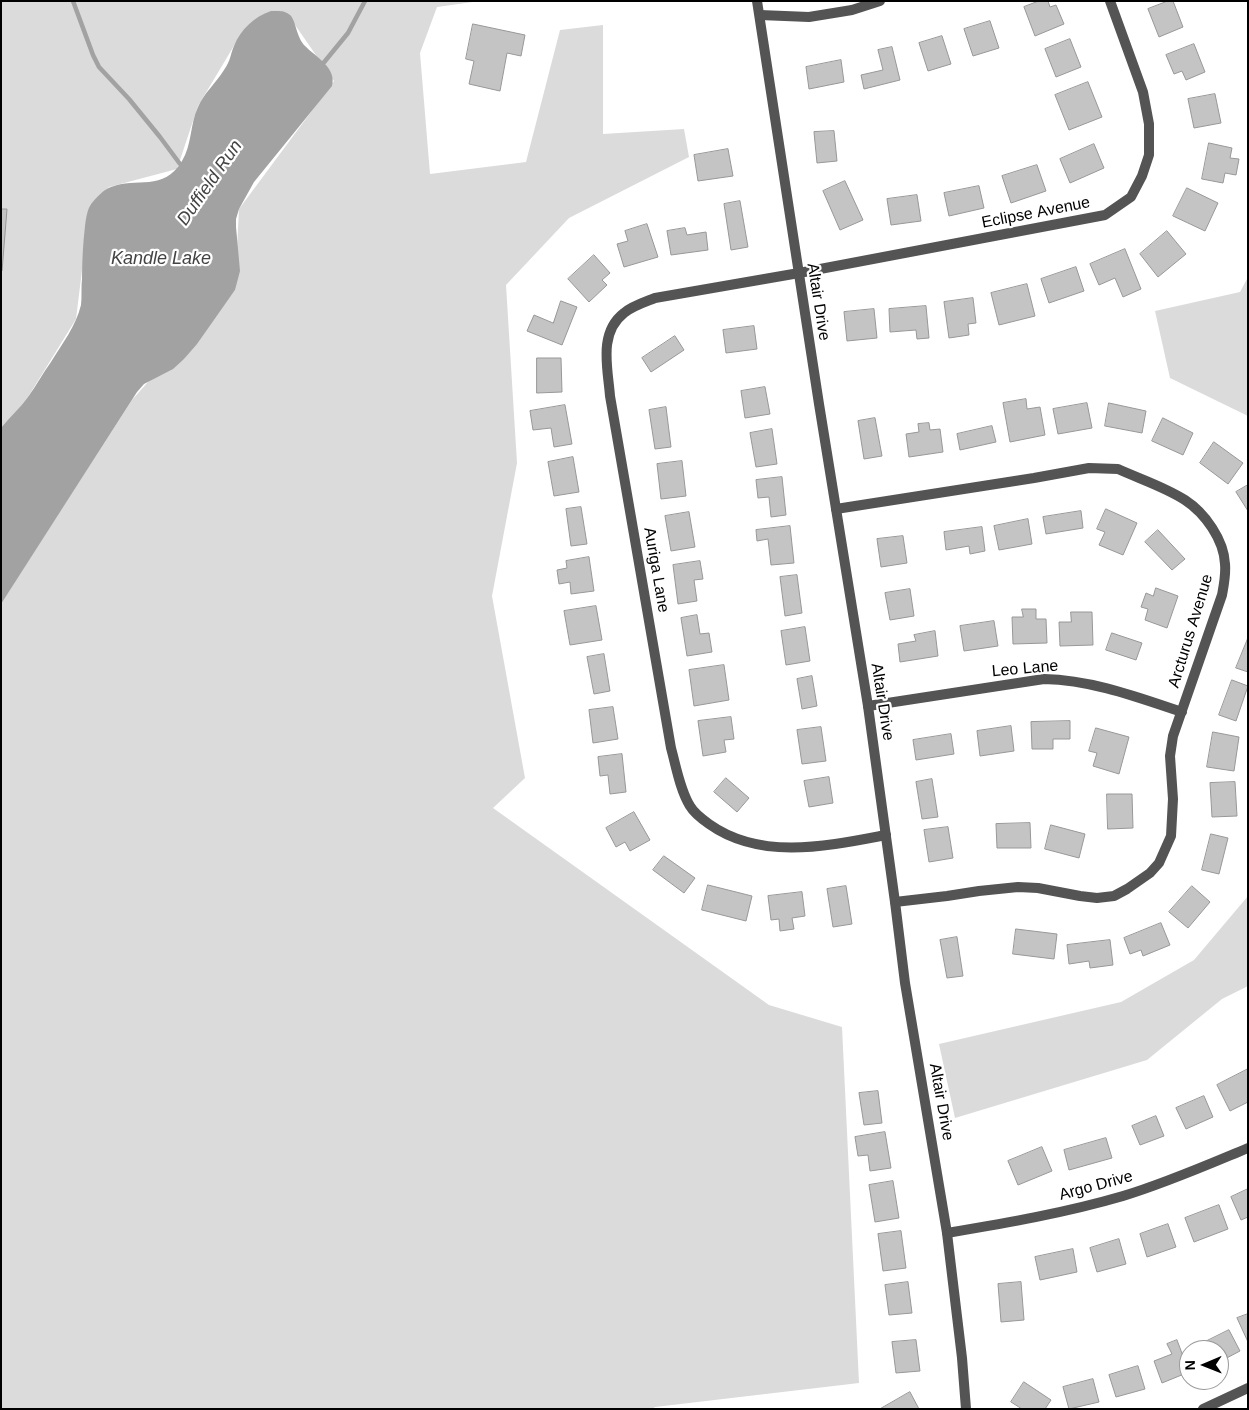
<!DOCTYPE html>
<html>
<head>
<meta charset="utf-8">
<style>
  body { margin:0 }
  #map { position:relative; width:1249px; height:1410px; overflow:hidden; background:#fff; font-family:Arial,sans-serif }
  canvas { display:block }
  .frame { position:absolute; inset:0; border:2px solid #000; pointer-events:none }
  .north { position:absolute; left:1179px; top:1340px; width:50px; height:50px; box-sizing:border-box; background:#fff; border:1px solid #999; border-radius:50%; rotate:269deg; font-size:14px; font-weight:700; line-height:20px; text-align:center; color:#000 }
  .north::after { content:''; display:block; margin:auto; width:18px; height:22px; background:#000; clip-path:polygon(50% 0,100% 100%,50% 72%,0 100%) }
</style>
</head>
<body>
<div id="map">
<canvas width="1249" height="1410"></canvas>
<div class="frame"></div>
<div class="north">N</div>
</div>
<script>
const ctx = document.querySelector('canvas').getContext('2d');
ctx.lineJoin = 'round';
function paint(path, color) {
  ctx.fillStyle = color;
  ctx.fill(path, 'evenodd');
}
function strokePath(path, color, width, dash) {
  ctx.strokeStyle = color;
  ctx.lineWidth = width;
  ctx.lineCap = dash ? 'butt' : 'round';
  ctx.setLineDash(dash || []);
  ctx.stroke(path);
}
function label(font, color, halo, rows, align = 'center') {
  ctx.font = font + ' Arial,sans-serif';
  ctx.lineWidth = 4.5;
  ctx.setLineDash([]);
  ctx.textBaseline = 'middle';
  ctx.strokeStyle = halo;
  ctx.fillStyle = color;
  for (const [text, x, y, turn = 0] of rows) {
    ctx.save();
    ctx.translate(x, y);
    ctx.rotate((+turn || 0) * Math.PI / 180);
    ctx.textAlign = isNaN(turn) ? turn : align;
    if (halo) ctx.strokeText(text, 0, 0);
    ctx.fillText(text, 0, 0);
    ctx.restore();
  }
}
paint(new Path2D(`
  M1 1H480L437 7 420 53 430 174 526 162 560 30 603 25V134L684 129 689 157 569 218 506 285 517 463 492 596 525 778 493 808 769 1005 842 1027 859 1383 655 1407 652 1409H1V603L132 400 148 382 184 359 235 290 239 209 334 81 286 12 241 34 198 106 177 169 109 187 90 205 76 319 28 397 1 431Z
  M1248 277V416L1170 378 1155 311 1240 292Z
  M1248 896V986L1222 999 1147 1060 955 1118 939 1044 1121 1002 1194 960Z`), '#dbdbdb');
paint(new Path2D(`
  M271 11C278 11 285 10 290 15 296 20 296 37 305 46 316 57 337 68 332 86L254 182 239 209 236 219V227L240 271 235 290 197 344 184 359 173 369 144 384 137 392 1 604V428C10 417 20 408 28 397 36 386 43 373 51 362 62 344 76 326 81 305 82 297 81 287 82 279 82 261 83 243 85 226 86 219 87 210 91 204 96 198 103 190 111 187 136 177 164 192 182 161 192 145 190 124 198 107 204 93 216 83 224 70 231 60 230 55 234 46 241 29 254 17 271 11Z`), '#a2a2a2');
strokePath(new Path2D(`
  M73 1 93 55 99 67 129 99 160 137 183 168
  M321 66 348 33 365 1`), '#a2a2a2', 4.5);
const building = new Path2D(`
  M1039 1H1048L1050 7 1056 5 1064 24 1035 36 1024 7Z
  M1168 1H1173L1183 27 1159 37 1148 9Z
  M990 21 999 48 973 56 964 29Z
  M473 24 525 35 521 56 507 53 500 91 469 84 474 61 466 59Z
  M942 36 951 64 928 71 919 43Z
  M1070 39 1081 67 1056 77 1045 49Z
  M1194 44 1205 72 1186 80 1182 71 1174 74 1166 55Z
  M892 47 900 80 864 89 861 75 883 70 878 50Z
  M841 60 844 82 809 89 806 67Z
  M1088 82 1102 117 1069 130 1055 95Z
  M1215 94 1221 123 1194 128 1188 99Z
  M834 131 837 161 817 163 814 132Z
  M1209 143 1232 148 1230 158 1239 159 1236 175 1225 173 1223 183 1202 179Z
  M1094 144 1104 168 1070 183 1060 159Z
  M728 149 733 176 698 181 694 155Z
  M1037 165 1046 191 1011 203 1002 176Z
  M845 181 863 220 840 230 823 191Z
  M979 186 984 208 949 216 944 193Z
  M1187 188 1218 203 1205 231 1173 216Z
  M917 195 921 221 891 225 887 199Z
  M740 201 748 247 731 250 724 204Z
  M1 209H7L2 271H1Z
  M647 224 658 257 624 267 617 244 628 241 625 231Z
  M685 228 687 235 706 232 708 250 671 255 667 231Z
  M1167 231 1186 254 1158 277 1140 254Z
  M1125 249 1141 289 1123 297 1115 278 1099 285 1090 264Z
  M594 255 610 273 602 280 607 285 589 302 568 279Z
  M1076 267 1084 291 1049 303 1041 279Z
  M1027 284 1035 316 999 325 991 293Z
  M973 298 976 323 968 324 969 335 949 338 944 302Z
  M561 301 577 307 562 345 527 331 534 315 553 323Z
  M926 306 929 338 917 339 916 330 890 332 889 309Z
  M874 309 877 338 847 341 844 312Z
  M754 326 757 349 726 353 723 330Z
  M675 336 684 350 651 372 642 358Z
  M537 358H561L562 392 537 393Z
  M765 387 770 414 745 418 741 391Z
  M1026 399 1027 409 1040 407 1045 435 1010 442 1003 403Z
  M1087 403 1092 428 1058 434 1053 409Z
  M1109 403 1146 411 1142 433 1105 426Z
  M565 405 572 444 554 447 551 428 533 430 530 411Z
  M666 407 671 447 655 449 649 410Z
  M875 418 882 456 864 459 858 421Z
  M1163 418 1193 433 1183 455 1152 441Z
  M929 423 930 430 940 429 943 452 909 457 906 434 919 432 918 424Z
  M992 426 996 442 960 450 957 434Z
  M772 429 777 464 756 467 750 433Z
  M1214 442 1243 463 1228 484 1200 463Z
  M573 457 579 492 554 496 548 462Z
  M682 461 686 496 661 499 657 464Z
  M782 477 786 515 771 517 769 497 758 498 756 480Z
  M1248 485V511L1236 492Z
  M581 507 587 544 571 546 566 509Z
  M1106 509 1137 523 1123 555 1099 545 1105 532 1097 529Z
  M1081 511 1083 528 1046 534 1043 517Z
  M689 512 695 547 671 551 665 516Z
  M1028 519 1032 544 999 550 994 526Z
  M790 526 794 563 771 565 768 539 757 541 756 530Z
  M982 527 985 551 970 554 969 546 946 550 944 532Z
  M1158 530 1185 559 1172 570 1145 542Z
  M903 536 907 563 881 567 877 539Z
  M589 557 594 591 571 594 570 582 559 584 557 570 567 568 566 561Z
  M700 561 703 579 694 580 697 601 678 604 673 565Z
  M797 575 802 613 785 616 780 577Z
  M1156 588 1178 596 1167 628 1145 620 1148 609 1141 607 1146 593 1153 596Z
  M910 589 914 616 890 620 885 593Z
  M596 606 602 640 570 645 564 611Z
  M1022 609H1036V619H1046L1047 643 1013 644 1012 617H1023Z
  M1071 612H1092L1093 645 1060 646 1059 622H1071Z
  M697 615 700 634 709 633 712 652 687 656 681 618Z
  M994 621 998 646 964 651 960 626Z
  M805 627 810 661 786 665 781 631Z
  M935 631 938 656 900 662 898 644 916 641 914 635Z
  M1112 633 1142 643 1136 660 1106 650Z
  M1248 638V672L1236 668Z
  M604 654 610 691 594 694 587 657Z
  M724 665 729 700 694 706 689 670Z
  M812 676 817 706 802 709 797 679Z
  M1232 680 1248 686 1236 721 1219 715Z
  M613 707 618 739 593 743 589 710Z
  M731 717 734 739 724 740 726 752 703 756 698 721Z
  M1070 721V739H1053V749H1032L1031 722Z
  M1011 726 1014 751 980 756 977 731Z
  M821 727 826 761 802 764 797 730Z
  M1096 728 1129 737 1119 774 1093 766 1097 753 1089 751Z
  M1213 732 1239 737 1234 771 1207 767Z
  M951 734 954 754 916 760 913 740Z
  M622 754 626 792 610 794 608 775 600 776 598 757Z
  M829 777 833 803 809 807 804 781Z
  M726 778 749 798 737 812 714 792Z
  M932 779 938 817 922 819 916 782Z
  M1235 782 1237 816 1212 817 1210 783Z
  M1107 794H1132L1133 828 1108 829Z
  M634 812 650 840 630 851 625 842 616 847 606 828Z
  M1030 823 1031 848H997L996 824Z
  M1051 825 1085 834 1079 858 1045 849Z
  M948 827 953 858 929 862 924 830Z
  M1211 834 1228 838 1219 874 1202 870Z
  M664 856 695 878 684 893 653 870Z
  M708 885 752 896 746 921 702 910Z
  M846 886 852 924 833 927 827 889Z
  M1192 886 1210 902 1188 928 1169 912Z
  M802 892 805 916 792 918 794 929 780 931 779 919 771 920 768 896Z
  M1161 923 1170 945 1143 956 1141 950 1130 954 1124 938Z
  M1016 929 1057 934 1054 959 1013 954Z
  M957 937 963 976 947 978 940 940Z
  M1110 940 1113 965 1090 968 1089 961 1069 964 1067 945Z
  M1248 1069V1102L1230 1111 1217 1085Z
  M878 1091 882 1123 864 1125 859 1093Z
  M1204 1096 1213 1117 1186 1129 1176 1108Z
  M1156 1116 1164 1136 1140 1145 1132 1126Z
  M885 1132 891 1168 870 1171 868 1155 858 1156 855 1137Z
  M1106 1138 1112 1158 1069 1170 1064 1150Z
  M1042 1147 1052 1171 1018 1185 1008 1161Z
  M893 1181 899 1218 875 1222 869 1185Z
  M1248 1189V1217L1241 1220 1231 1197Z
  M1219 1205 1228 1229 1194 1242 1185 1218Z
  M1168 1224 1176 1247 1147 1257 1140 1234Z
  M901 1231 906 1268 883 1271 878 1234Z
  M1119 1239 1126 1264 1097 1272 1090 1248Z
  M1073 1249 1077 1272 1040 1280 1035 1257Z
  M908 1282 912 1313 889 1315 885 1285Z
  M1021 1282 1024 1320 1001 1322 998 1284Z
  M1248 1314V1342L1237 1318Z
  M1229 1330 1240 1351 1219 1362V1350H1196L1195 1347Z
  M916 1340 920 1371 896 1373 892 1342Z
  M1177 1340 1189 1372 1162 1383 1154 1361 1172 1354 1167 1344Z
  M1138 1366 1145 1389 1116 1397 1109 1375Z
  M1093 1379 1099 1402 1069 1409 1063 1387Z
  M1024 1382 1051 1400 1045 1409H1022L1011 1402Z
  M910 1392 919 1409H880Z`);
paint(building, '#c4c4c4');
strokePath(building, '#989898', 1);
strokePath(new Path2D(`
  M760 15 809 17 852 10 880 1
  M836 509 1034 478 1089 468 1118 469C1140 479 1165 487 1185 500 1205 513 1224 540 1225 564 1226 575 1224 584 1222 595L1173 736 1170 756 1173 799 1171 836 1159 863 1150 873 1127 889 1114 896 1097 898 1080 896 1038 888 1018 887 979 891 947 896 895 902
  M868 706 1044 679C1092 680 1137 697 1182 712
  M886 835C828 846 761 861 709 824 702 819 694 813 690 806 680 790 676 766 671 748L610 396C608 369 598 333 624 313 632 306 645 302 655 298L799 273 1105 215 1131 197 1142 176 1149 155V124L1143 92 1110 1
  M947 1233C1006 1223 1065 1213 1123 1196 1166 1183 1207 1165 1248 1148
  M1203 1409 1248 1388`), '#545454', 10);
strokePath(new Path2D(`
  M757 1 819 404 868 706 895 902 905 983 947 1233 962 1358 966 1409`), '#545454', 10);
label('16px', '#000', '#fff', [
  ["Eclipse Avenue",1036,213,-11],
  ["Altair Drive",818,302,81],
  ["Auriga Lane",656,570,80],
  ["Arcturus Avenue",1191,631,-73],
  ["Leo Lane",1025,669,-5],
  ["Altair Drive",882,702,81],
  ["Altair Drive",941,1102,80],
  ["Argo Drive",1096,1186,-15]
]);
label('italic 18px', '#434343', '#fff', [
  ["Duffield Run",210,183,-55],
  ["Kandle Lake",161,259]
]);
</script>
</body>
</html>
